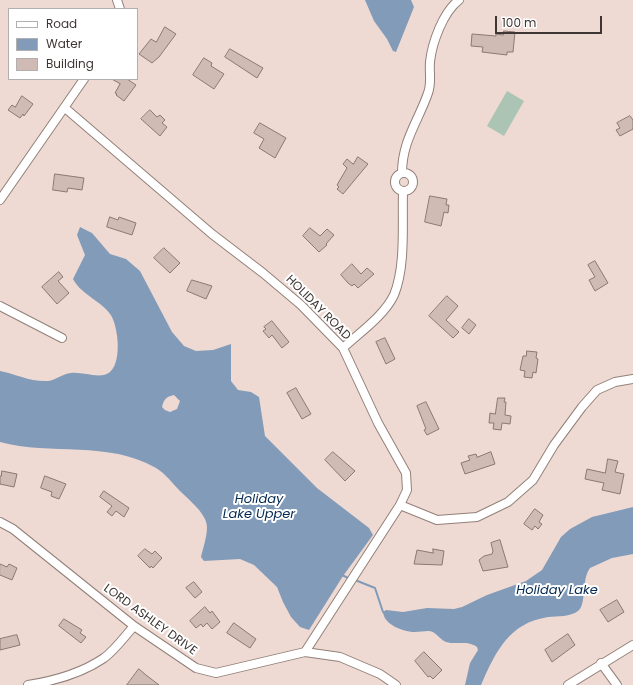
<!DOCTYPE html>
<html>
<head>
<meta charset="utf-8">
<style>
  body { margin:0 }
  #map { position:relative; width:633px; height:685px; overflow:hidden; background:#eedad3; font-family:Poppins,sans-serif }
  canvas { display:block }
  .legend { position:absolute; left:8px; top:8px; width:130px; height:72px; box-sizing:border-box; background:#fff; border:1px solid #b2afae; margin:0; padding:5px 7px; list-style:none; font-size:12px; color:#3e3634 }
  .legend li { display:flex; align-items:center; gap:8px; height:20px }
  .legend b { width:20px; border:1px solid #b2afae }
  .scale { position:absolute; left:495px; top:16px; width:107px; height:18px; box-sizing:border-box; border:2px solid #3e3634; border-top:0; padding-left:5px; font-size:12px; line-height:14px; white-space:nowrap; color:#3e3634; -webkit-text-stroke:3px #fff; paint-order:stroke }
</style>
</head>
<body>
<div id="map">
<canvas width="633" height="685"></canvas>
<ul class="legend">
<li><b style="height:5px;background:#fff"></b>Road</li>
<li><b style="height:11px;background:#829bb9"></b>Water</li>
<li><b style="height:11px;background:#cfbbb4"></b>Building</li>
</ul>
<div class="scale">100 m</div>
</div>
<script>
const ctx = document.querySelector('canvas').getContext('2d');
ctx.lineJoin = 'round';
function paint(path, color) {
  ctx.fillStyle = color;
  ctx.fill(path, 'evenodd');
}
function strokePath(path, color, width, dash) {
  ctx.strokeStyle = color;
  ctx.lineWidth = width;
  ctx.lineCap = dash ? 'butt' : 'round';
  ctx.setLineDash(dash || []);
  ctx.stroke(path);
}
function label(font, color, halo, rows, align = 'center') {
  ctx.font = font + ' Poppins,sans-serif';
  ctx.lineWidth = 4;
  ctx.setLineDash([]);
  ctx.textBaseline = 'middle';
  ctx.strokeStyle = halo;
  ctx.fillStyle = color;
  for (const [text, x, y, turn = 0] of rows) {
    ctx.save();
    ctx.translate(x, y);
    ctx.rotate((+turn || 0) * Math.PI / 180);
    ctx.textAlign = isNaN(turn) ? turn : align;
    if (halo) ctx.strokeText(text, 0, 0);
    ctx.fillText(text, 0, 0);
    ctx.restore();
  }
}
paint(new Path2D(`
  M507 91 524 101 504 136 487 126Z`), '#abc4b3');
paint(new Path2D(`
  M365 0H411L414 7 396 52 393 51 387 39 374 21Z
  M80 227 92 233 110 254 126 259 140 271 172 332 184 346 196 351 213 350 231 344V381L238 390 251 392 259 397 265 436 317 488 369 528 373 535 343 576 309 630 300 627 291 617 283 602 277 587 254 565 240 559 204 561 201 557C203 548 207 537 207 527 207 514 189 500 180 491 173 484 165 473 156 468 108 440 51 456 0 442V371C16 374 30 382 48 381 56 380 62 374 71 373 82 372 94 377 104 375 123 371 119 331 112 317 103 301 82 296 73 279L85 255 77 235ZM174 395 180 401 177 409 170 412 165 410 162 407C164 399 166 397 174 395Z
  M633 507V554L612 558 590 568C581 580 587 604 578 611 570 617 558 616 548 617 509 623 496 651 481 685H465L470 663 478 650 477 647C468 640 456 645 446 642 439 639 436 631 428 631 424 631 419 632 415 632 404 632 384 625 383 612L386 610 403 612 427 608 454 609 462 607 487 595 526 581 542 570 561 537 570 529 592 517Z`), '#829bb9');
strokePath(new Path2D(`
  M342 575 350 579
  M355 580 375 588 383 612 385 613`), '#829bb9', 2);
const building = new Path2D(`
  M165 27 176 34 159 57 152 63 139 54 151 39 156 42Z
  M504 31 515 32 513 52H507V55L482 52 483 47 471 46 472 34 496 36V34L503 35Z
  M230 49 263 68 257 78 225 57Z
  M204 58 212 63 211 66 224 74 214 89 193 75Z
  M112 79H127L136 85 124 101 116 95 117 94 115 93 120 84Z
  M22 96 33 104 24 116 23 114 20 118 8 110 12 105 15 107Z
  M150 110 157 117 160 115 165 120 162 123 167 127 160 136 141 119Z
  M630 116 633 120V129L620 136 616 130 620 128 617 123Z
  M260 123 286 138 275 158 259 148 264 139 254 133Z
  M358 157 368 164 343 194 337 189 339 187 337 185 347 168 343 164 347 159 353 164Z
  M55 174 84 178 82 190 68 188 67 192 53 190Z
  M430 196 447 199 446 205H449L448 213 444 212 441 226 425 222Z
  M110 217 118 220 119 217 136 223 132 235 107 227Z
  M310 228 320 236 327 229 334 235 326 244 327 245 319 252 303 236Z
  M164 248 180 263 170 273 154 258Z
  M595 261 608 283 595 291 589 280 595 277 588 265Z
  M352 264 361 274 367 268 374 274 358 288 354 284 352 286 348 283 341 275Z
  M59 272 63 277 58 281 69 293 57 304 42 287Z
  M192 280 212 286 206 299 187 291Z
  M447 296 458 306 446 320 459 332 453 338 429 316Z
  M469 319 476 325 469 334 462 328Z
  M272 321 289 342 282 348 272 335 269 338 263 331 266 329 264 327Z
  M385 338 395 359 386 364 376 342Z
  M527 351 537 352 536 358 538 359 536 373 533 372 532 378 524 377 525 371 520 370 523 356H526Z
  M296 388 311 414 302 419 287 393Z
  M498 398H505L504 402H506L505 415 511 416 510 424 502 423 501 430 493 429 494 423H489L490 413 495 414Z
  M426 402 439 429 427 435 424 430 426 429 417 406Z
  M333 452 355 471 345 481 325 460Z
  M491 452 495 464 465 474 461 463 470 460 468 456 476 454 477 457Z
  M608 459 618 461 615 472 624 474 620 494 602 490 604 483 585 479 587 469 605 473Z
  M2 471 17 474 14 487 0 484V476H1Z
  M45 476 66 484 59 499 51 496 52 492 41 488Z
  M104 491 129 508 124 517 116 511 112 516 107 512 112 506 100 497Z
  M535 509 543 515 539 522 542 524 538 529 535 526 532 530 524 524Z
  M500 540 508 567 483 571 479 560 484 556 492 554 493 551 491 543Z
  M145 549 152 554 155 551 162 558 153 568 151 566 150 568 138 556Z
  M433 549 444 551 442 565 414 564 417 550 433 553Z
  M0 564 7 567 9 564 17 568 12 580 0 575Z
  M194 582 202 592 195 598 186 588Z
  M617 600 624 612 608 622 600 610Z
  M205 607 210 613 212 611 220 622 212 629 207 623 203 627 201 624 196 628 190 621Z
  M64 619 82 630 80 633 86 637 81 643 59 626Z
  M234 623 256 639 250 648 227 633Z
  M568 634 575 645 552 662 545 650Z
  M17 635 20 645 0 650V639Z
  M424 652 442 670 433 679 430 676 428 677 415 661Z
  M139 669 146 675 159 685H127Z`);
paint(building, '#cfbbb4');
strokePath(building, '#8a7872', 1);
const minor = new Path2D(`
  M117 0 120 9
  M65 108 212 234 263 273 301 305 343 348 378 423 406 473 407 490 400 505 305 652
  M395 182a9 9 0 1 1 18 0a9 9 0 1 1-18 0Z
  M402 173C402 141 418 122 428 93 432 82 429 73 430 62 432 43 443 12 459 0
  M0 200 84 79
  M0 306 62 338
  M343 348C359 333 384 316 394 295 406 266 402 223 403 192
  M400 505 437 520 477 517 508 502 533 480 554 445 582 407 597 390 615 382 633 379
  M0 522 13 529 134 626 196 668 216 673 305 652 340 657 380 674 396 685
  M601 663 617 685
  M28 685C54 681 82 673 104 658 115 650 125 636 134 626
  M568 685 633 645`);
strokePath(minor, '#928079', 10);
strokePath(minor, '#fff', 8);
label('12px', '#3e3634', '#fff', [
  ["HOLIDAY ROAD",318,308,45],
  ["LORD ASHLEY DRIVE",150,620,36]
]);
label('italic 13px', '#052a52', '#fff', [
  ["Holiday",259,500],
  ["Lake Upper",259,515],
  ["Holiday Lake",557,591]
]);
</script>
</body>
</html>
